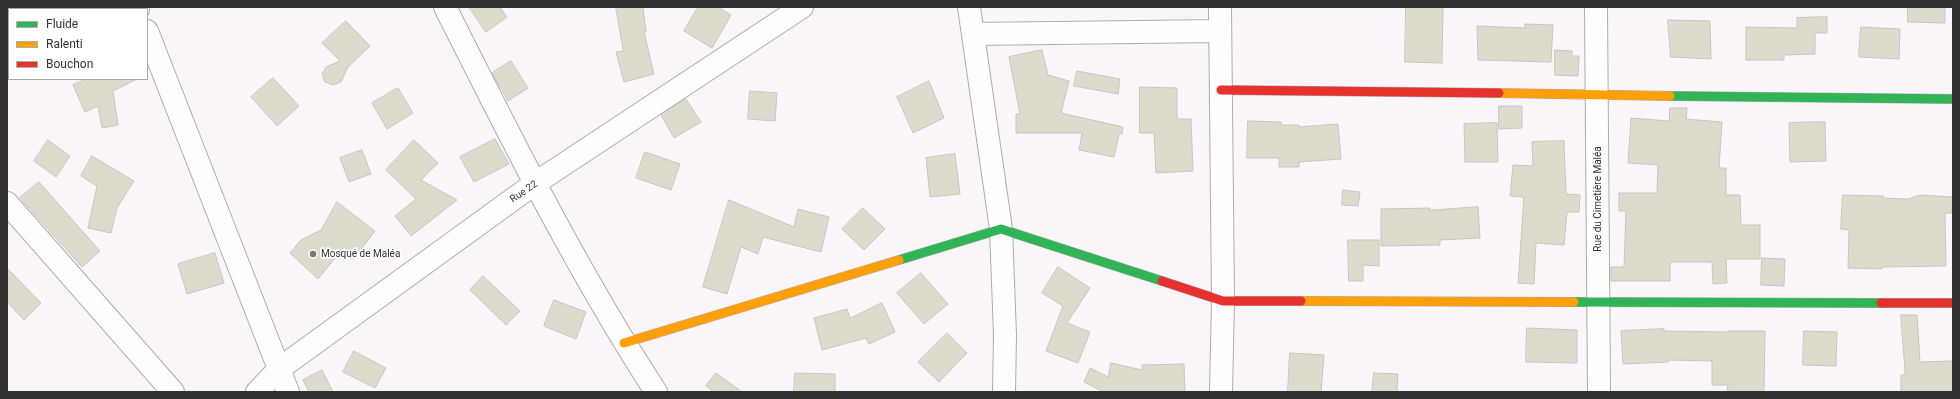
<!DOCTYPE html>
<html>
<head>
<meta charset="utf-8">
<style>
  body { margin:0 }
  #map { position:relative; width:1960px; height:399px; overflow:hidden; background:#faf5f8; font-family:Roboto,sans-serif }
  canvas { display:block }
  .frame { position:absolute; inset:0; border:8px solid #343133; pointer-events:none }
  .legend { position:absolute; left:8px; top:8px; width:140px; height:72px; box-sizing:border-box; background:#fff; border:1px solid #aeadad; margin:0; padding:5px 7px; list-style:none; font-size:12px; color:#343133 }
  .legend li { display:flex; align-items:center; gap:8px; height:20px }
  .legend b { width:20px; border:1px solid #aeadad }
</style>
</head>
<body>
<div id="map">
<canvas width="1960" height="399"></canvas>
<div class="frame"></div>
<ul class="legend">
<li><b style="height:5px;background:#30b455"></b>Fluide</li>
<li><b style="height:5px;background:#ff9f0a"></b>Ralenti</li>
<li><b style="height:5px;background:#e5322d"></b>Bouchon</li>
</ul>
</div>
<script>
const ctx = document.querySelector('canvas').getContext('2d');
ctx.lineJoin = 'round';
function paint(path, color) {
  ctx.fillStyle = color;
  ctx.fill(path, 'evenodd');
}
function strokePath(path, color, width, dash) {
  ctx.strokeStyle = color;
  ctx.lineWidth = width;
  ctx.lineCap = dash ? 'butt' : 'round';
  ctx.setLineDash(dash || []);
  ctx.stroke(path);
}
function label(font, color, halo, rows, align = 'center') {
  ctx.font = font + ' Roboto,sans-serif';
  ctx.lineWidth = 3.5;
  ctx.setLineDash([]);
  ctx.textBaseline = 'middle';
  ctx.strokeStyle = halo;
  ctx.fillStyle = color;
  for (const [text, x, y, turn = 0] of rows) {
    ctx.save();
    ctx.translate(x, y);
    ctx.rotate((+turn || 0) * Math.PI / 180);
    ctx.textAlign = isNaN(turn) ? turn : align;
    if (halo) ctx.strokeText(text, 0, 0);
    ctx.fillText(text, 0, 0);
    ctx.restore();
  }
}
const building = new Path2D(`
  M469 7H500L507 17 486 32Z
  M616 7H643L646 32H644L654 74 624 82 616 52 623 51Z
  M698 7H718L731 15 712 48 684 31Z
  M1406 7H1443L1442 63 1405 62Z
  M1908 7H1945V23L1908 22Z
  M1827 17V33H1815V54L1784 55V60H1746V27L1797 28V18Z
  M1668 20 1710 21 1711 59 1671 57Z
  M346 21 370 46 348 67 341 82 333 85 325 82 322 74 326 67 340 61 322 43Z
  M1525 24 1553 25 1551 62 1478 60 1477 26 1525 28Z
  M1861 27 1900 29 1899 59 1859 57Z
  M1042 50 1048 75 1069 81 1061 113 1123 127 1122 134H1119L1114 157 1079 150 1082 133H1016V114H1020L1009 57Z
  M1555 50 1572 51V56H1579L1578 76 1555 75Z
  M511 61 528 88 508 101 492 73Z
  M1077 71 1120 79 1118 94 1074 86Z
  M273 78 299 106 277 126 251 97Z
  M87 79H137L113 91 118 125 102 128 98 106 85 112 73 85Z
  M929 81 944 118 913 133 897 97Z
  M1140 87 1177 88V119H1191L1193 171 1156 173 1154 133H1140Z
  M398 88 413 113 387 129 372 103Z
  M750 91 777 93 775 121 748 119Z
  M686 99 701 122 674 138 661 115Z
  M1499 106H1522V128L1499 129Z
  M1670 108H1687L1686 119 1722 122 1719 168H1726V195H1740L1741 225H1760V259H1726L1727 283 1713 284 1712 262H1670V281H1611V267H1624L1626 211H1619V193H1657L1658 165 1628 163 1631 118 1669 121Z
  M1248 121 1281 122V125H1299V127L1338 124 1341 159 1299 162V167H1279V158H1247Z
  M1825 122 1826 161 1790 162 1789 123Z
  M1497 123 1498 162H1465L1464 124Z
  M495 139 509 164 474 182 460 157Z
  M48 140 70 156 56 177 34 161Z
  M414 140 438 163 421 180 457 200 411 236 395 216 416 199 386 170Z
  M1564 141 1566 194 1580 195 1579 212H1567L1564 245 1536 243 1534 284 1518 283 1524 197 1510 196 1513 165 1533 166 1532 142Z
  M362 150 371 174 349 182 340 158Z
  M645 152 680 164 671 190 636 178Z
  M955 154 960 194 930 197 926 158Z
  M92 156 134 181 117 208 111 233 88 228 97 186 81 176Z
  M39 182 100 251 82 267 20 198Z
  M1343 190 1360 192 1358 206 1342 205Z
  M1843 195 1883 196V198L1908 199 1920 195 1953 197 1952 213H1945L1946 266 1882 267V269L1848 268 1849 230 1841 229Z
  M729 200 794 227 798 209 829 217 821 252 763 237 758 254 741 247 727 294 703 287Z
  M337 202 375 231 356 256 344 247 318 279 290 253 301 240 321 230Z
  M1478 207 1480 238 1440 240V245L1381 246V209L1430 208V210Z
  M863 208 885 229 864 250 842 229Z
  M1348 240H1379V266L1363 265V281H1349Z
  M215 253 224 283 187 294 178 264Z
  M1762 258 1785 259 1784 286 1761 285Z
  M1058 267 1090 288 1067 323 1090 332 1078 363 1046 351 1063 306 1042 293Z
  M7 268 41 303 24 320 7 302Z
  M921 273 948 304 924 324 897 293Z
  M483 276 520 311 506 325 470 290Z
  M554 300 586 312 576 339 544 326Z
  M882 303 895 332 869 344 866 338 822 350 814 318 847 309 850 318Z
  M1901 315H1917L1920 362 1953 361V392H1901V375H1905Z
  M1527 328 1577 330V363L1526 362Z
  M1664 329V331L1729 332V331H1765L1764 392H1727L1728 385H1712V361L1668 360V362L1623 364 1621 331Z
  M1804 331 1837 332 1836 366 1803 365Z
  M947 333 967 353 939 382 918 362Z
  M354 351 386 368 375 388 343 372Z
  M1290 353 1324 355 1321 392H1288Z
  M1111 363 1142 370V365L1184 364 1185 392H1104L1084 382 1090 368 1108 377Z
  M322 370 333 392H309L303 380Z
  M716 373 742 392H714L706 386Z
  M795 373 835 374V392H794Z
  M1374 373 1398 374 1397 392H1372Z`);
paint(building, '#dedbcc');
strokePath(building, '#c7c5c5', 1);
const street = new Path2D(`
  M138 7V9
  M445 7C511 138 576 269 656 392
  M969 7 1001 229 1005 335 1004 392
  M1220 7 1223 301 1221 392
  M1596 7 1599 392
  M147 31 288 392
  M973 34 1220 31
  M7 203 173 392
  M257 392 279 369 534 184 802 7`);
const fast = new Path2D(`
  M1670 96 1953 99
  M899 260 1001 229 1162 281
  M1574 302 1881 303`);
const slow = new Path2D(`
  M1499 93 1670 96
  M1301 301 1574 302
  M624 343 899 260`);
const jam = new Path2D(`
  M1221 90 1499 93
  M1162 281 1223 301H1301
  M1881 303H1953`);
strokePath(street, '#afabae', 24);
strokePath(fast, '#afabae', 10);
strokePath(slow, '#afabae', 10);
strokePath(jam, '#afabae', 10);
strokePath(street, '#fefefe', 22);
strokePath(fast, '#30b455', 9);
strokePath(slow, '#ff9f0a', 9);
strokePath(jam, '#e5322d', 9);
for (const [x, y, r, color] of [
  [313,254,4,"#797678"]
]) {
  const dot = new Path2D();
  dot.arc(x, y, r, 0, 2 * Math.PI);
  ctx.fillStyle = color;
  ctx.fill(dot);
  strokePath(dot, '#fff', 1.5);
}
label('10px', '#343133', '#fff', [
  ["Rue 22",524,192,-35],
  ["Rue du Cimetière Maléa",1598,199,-90]
]);
label('10px', '#343133', '#fff', [
  ["Mosqué de Maléa",321,254]
], 'left');
</script>
</body>
</html>
